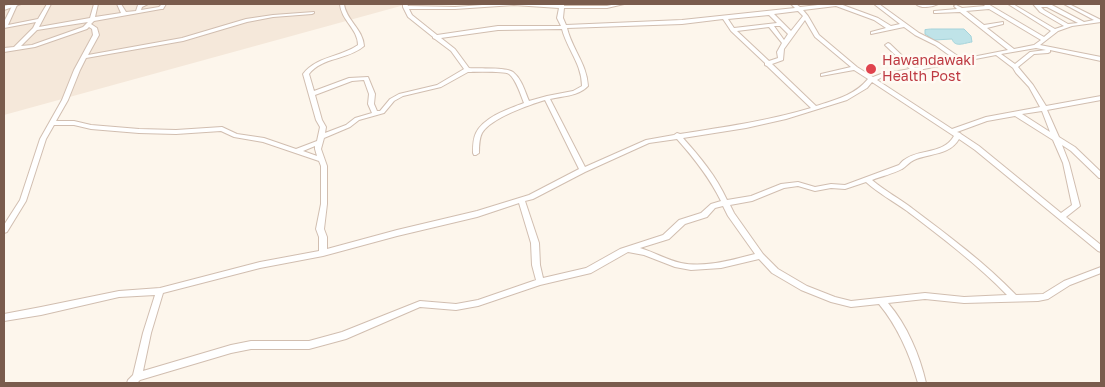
<!DOCTYPE html>
<html>
<head>
<meta charset="utf-8">
<style>
  body { margin:0 }
  #map { position:relative; width:1105px; height:387px; overflow:hidden; background:#fdf6ec; font-family:"Golos Text",sans-serif }
  canvas { display:block }
  .frame { position:absolute; inset:0; border:5px solid #7a5c4d; pointer-events:none }
</style>
</head>
<body>
<div id="map">
<canvas width="1105" height="387"></canvas>
<div class="frame"></div>
</div>
<script>
const ctx = document.querySelector('canvas').getContext('2d');
ctx.lineJoin = 'round';
function paint(path, color) {
  ctx.fillStyle = color;
  ctx.fill(path, 'evenodd');
}
function strokePath(path, color, width, dash) {
  ctx.strokeStyle = color;
  ctx.lineWidth = width;
  ctx.lineCap = dash ? 'butt' : 'round';
  ctx.setLineDash(dash || []);
  ctx.stroke(path);
}
function label(font, color, halo, rows, align = 'center') {
  ctx.font = font + ' "Golos Text",sans-serif';
  ctx.lineWidth = 5;
  ctx.setLineDash([]);
  ctx.textBaseline = 'middle';
  ctx.strokeStyle = halo;
  ctx.fillStyle = color;
  for (const [text, x, y, turn = 0] of rows) {
    ctx.save();
    ctx.translate(x, y);
    ctx.rotate((+turn || 0) * Math.PI / 180);
    ctx.textAlign = isNaN(turn) ? turn : align;
    if (halo) ctx.strokeText(text, 0, 0);
    ctx.fillText(text, 0, 0);
    ctx.restore();
  }
}
paint(new Path2D(`
  M4 4H408L4 115Z`), '#f5e8da');
const water = new Path2D(`
  M931 29H964L971 36 972 42C964 43 955 48 952 39L934 40 925 34V30Z`);
paint(water, '#bfe3e8');
strokePath(water, '#a5d3da', 1);
const minor = new Path2D(`
  M13 4 17 5 8 25 38 19 47 4H51L39 27 90 18 94 4H98L95 17 121 13 117 4H121L126 12 136 11 138 5 142 4H148L142 7 141 10 159 7 162 4H166L163 9H161L94 21 91 24 97 28 99 35 88 55 182 38 246 19 273 15 314 12V13L312 14 273 17 247 22 183 41 86 58 80 70 68 100 56 121H74L91 125 139 129 176 130 222 127 237 134 264 138 296 149 317 141 320 127 316 120 303 74C317 56 341 57 358 45 358 29 341 20 340 4H344C346 20 363 29 364 46 348 60 322 57 309 74L314 91 349 78 368 77 375 94 374 104 377 111H380L390 99 399 94 437 85 464 69 451 51 435 39 433 38V37L408 17 403 7V5L404 4H407L408 6 455 7 496 4H533L559 5 560 4H564V6H607L616 4H624L607 8H564L563 18 566 25 682 20 795 8 791 4H796L800 7 827 4H840L878 18 891 26 900 24 874 4H879L919 33 939 43 962 59 1008 50 960 12 936 13H934V11L957 9 954 6 956 5 962 8 985 6 983 4H988L1044 37 1051 31 1008 4H1013L1055 29 1064 26 1040 12 1033 4H1050L1084 22 1094 20 1064 4H1069L1101 20V22L1072 26 1058 31 1040 45 1101 57V61L1050 50V52L1048 53 1034 54 1018 67 1033 85 1046 106 1101 96V100L1047 110 1059 137 1075 147 1101 172V178H1099L1071 151 1062 145 1069 163 1080 206 1066 217 1101 245V252L1098 251 975 150 959 139C949 156 929 153 914 160 909 162 906 167 902 169 893 174 882 176 872 180 885 191 900 199 913 209 949 236 985 263 1016 295L1043 294 1064 281 1101 267V273L1070 285 1048 299 1038 301 964 303 925 299 888 303C907 325 920 356 926 383H918C910 355 898 327 879 304L851 307 831 302 801 290 772 273 759 259 721 268 691 270 675 267 644 255 628 252 591 273 540 285 478 306 456 310 420 307 346 339 309 349H251L231 353 140 380 137 383H127L128 380 133 375 143 333 155 295 119 297 41 315 4 321V314L41 307 119 291 160 288 260 262 319 251V237L316 229 321 204V166L319 161 263 142 234 137 221 131 176 134 139 133 91 129 74 125H54L46 139 26 201 7 232 4 233V225L20 200 40 139 62 100 74 70 93 35 92 29 89 27 87 29 35 47 4 52V48L14 47 33 28 36 22 4 28V22ZM514 5 559 8 557 18 561 26H498L437 35 412 15 409 9H455ZM836 6 874 20 886 28 871 32V34L904 27 915 35 935 45 956 60 915 68 890 44 888 43 885 45 886 46 910 69 881 74 873 77 857 67 819 35 808 16 803 10ZM1041 7H1047L1078 23 1068 24 1044 10ZM989 9 1041 40 1034 45 1014 49 987 28 1003 24V22L984 25 966 11ZM798 11 803 16 791 31 774 14ZM769 15 777 23 734 28 728 19ZM723 19 731 31 765 63V65L767 66 811 108C768 121 724 127 680 134L677 133 674 135 646 140 585 167 550 99C563 96 579 96 588 86 587 64 572 49 567 28L682 24ZM805 20 815 37 851 67 821 74V76L854 70 868 79C855 95 835 100 816 106L772 64 783 60 784 49ZM88 22 83 27 32 45 21 46 37 30ZM774 26H780L788 34 784 40ZM769 27 782 43 777 52 778 58 769 61 737 31ZM562 29C567 49 582 64 582 86L573 91 547 96 529 101C525 92 522 79 513 72 506 67 479 69 469 68L455 49 441 38 498 30ZM1036 48 1046 50 1030 52 1015 64 1001 54ZM996 55 1013 68 1016 73 1029 87 1040 107 986 117 952 129 877 80 882 77ZM468 72C476 72 504 71 509 74 516 79 521 96 524 103 508 109 484 117 476 133 473 139 473 146 473 153L474 155H476L479 153C479 147 479 139 482 133 491 118 529 105 545 100L579 169 529 195 477 211 397 230 327 249V237L324 229 327 204V166L321 149 324 138 350 127 359 120 384 113 394 101 403 96 441 87ZM364 80 369 94 368 104 372 113 355 118 346 125 325 133 326 127 322 120 315 95 352 81ZM872 82 954 136C943 155 920 148 904 160 902 161 901 163 899 165L845 185 831 184 815 187 798 182 781 184 751 196 727 200C716 176 700 157 683 138L746 128 786 119 847 100 867 88ZM1042 111 1050 132 1022 114ZM1015 116 1053 140 1063 163 1072 205 1061 213 979 146 961 134 960 133 957 132 987 121ZM677 139C694 158 709 177 721 201L711 204 701 213 679 220 663 235 620 249 586 268 543 278 540 265 539 243 525 201 533 199 585 172 649 143ZM315 146V149L317 156 303 151ZM866 182C878 193 893 201 907 211 941 237 977 264 1007 295L964 297 925 293 851 301 835 297 807 286 778 269 763 254 734 213 730 205 752 201 784 188 798 186 815 191 831 188 845 189ZM519 203 531 243 532 265 536 280 478 300 456 304 420 301 342 332 309 341H251L231 345 143 371 151 333 163 293 260 268 323 256 397 236 477 217ZM723 206 728 216 755 254C732 260 705 268 681 263 667 260 654 252 640 248L669 239 685 224 707 217 715 208Z
  M916 4H938C932 7 921 9 916 4Z`);
const tertiary = new Path2D(`
  M12 4H21L4 10V6Z`);
strokePath(minor, '#d1beb0', 2);
strokePath(tertiary, '#d1beb0', 2);
paint(minor, '#fff');
paint(tertiary, '#fff');
for (const [x, y, r, color] of [
  [871,69,6,"#e0444e"]
]) {
  const dot = new Path2D();
  dot.arc(x, y, r, 0, 2 * Math.PI);
  ctx.fillStyle = color;
  ctx.fill(dot);
  strokePath(dot, '#fffaf3', 2);
}
label('14px', '#be3a42', '#fffaf3', [
  ["Hawandawaki",882,61],
  ["Health Post",882,77]
], 'left');
</script>
</body>
</html>
